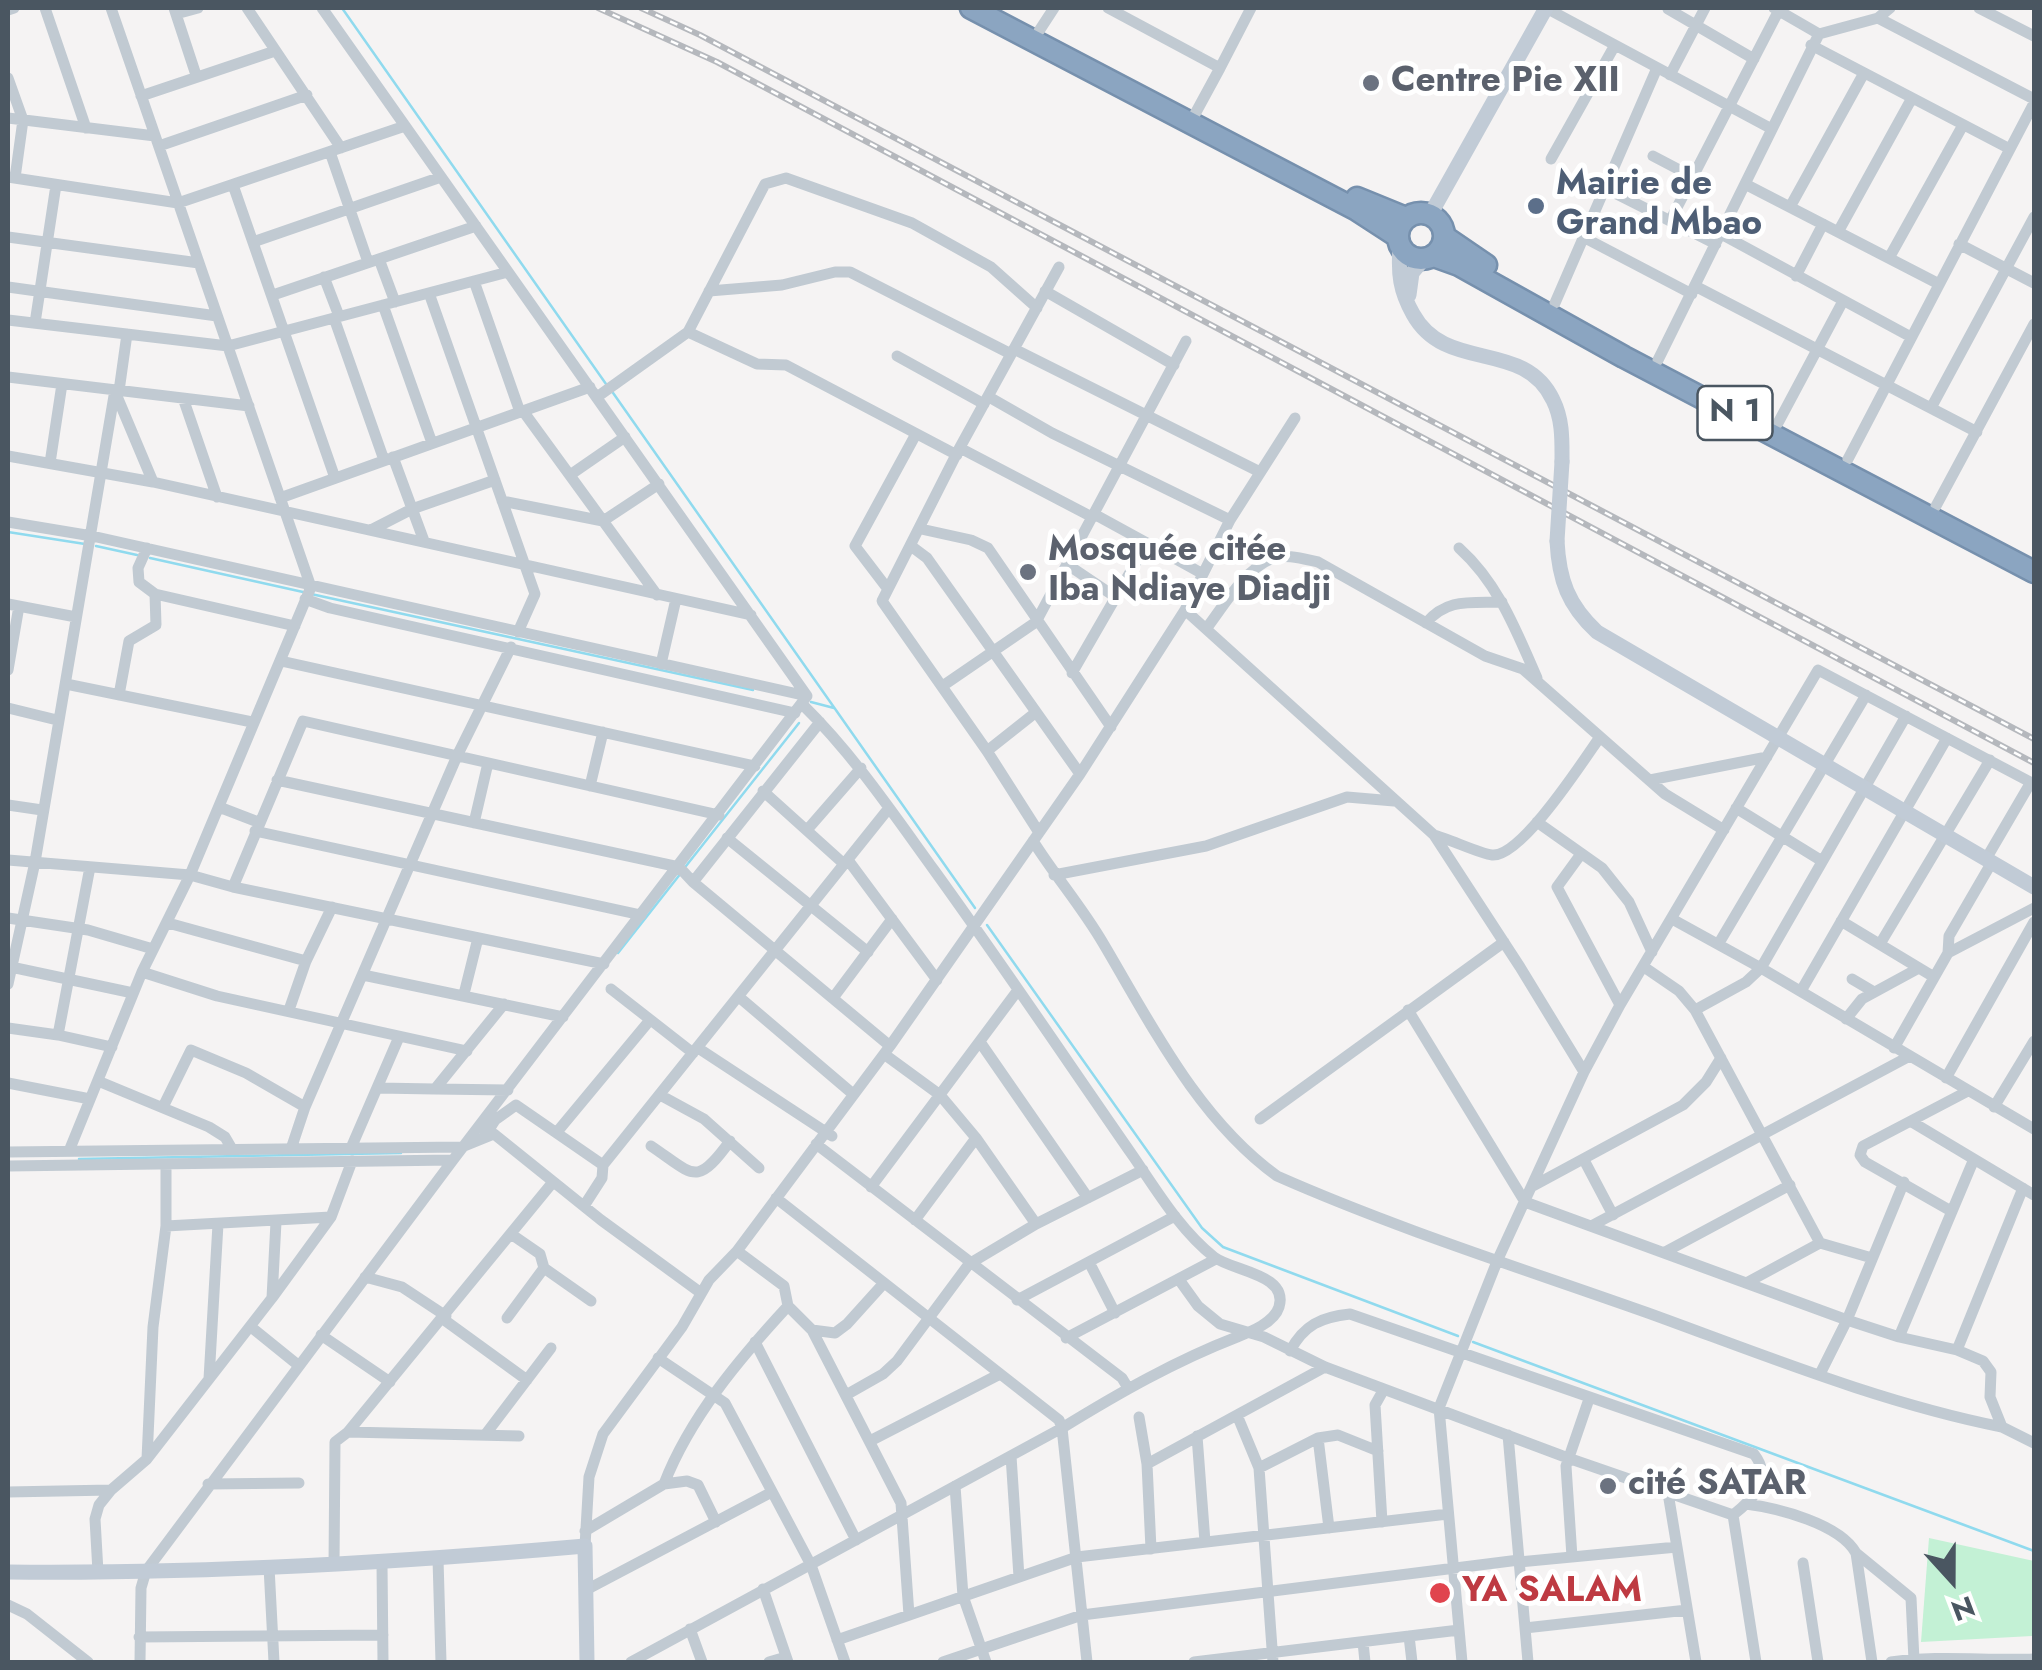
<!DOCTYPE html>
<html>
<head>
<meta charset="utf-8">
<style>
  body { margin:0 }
  #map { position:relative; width:2042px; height:1670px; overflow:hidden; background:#f5f3f3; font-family:Jost,sans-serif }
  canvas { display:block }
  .frame { position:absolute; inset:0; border:10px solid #4a5661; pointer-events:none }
  .north { position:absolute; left:1902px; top:1530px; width:100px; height:100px; -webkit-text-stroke:8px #fff; paint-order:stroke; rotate:159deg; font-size:28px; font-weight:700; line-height:40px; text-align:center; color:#4a5661 }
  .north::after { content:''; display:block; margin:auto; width:35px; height:45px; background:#4a5661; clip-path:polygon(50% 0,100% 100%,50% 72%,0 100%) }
</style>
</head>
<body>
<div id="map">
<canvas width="2042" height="1670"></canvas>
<div class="frame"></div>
<div class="north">N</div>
</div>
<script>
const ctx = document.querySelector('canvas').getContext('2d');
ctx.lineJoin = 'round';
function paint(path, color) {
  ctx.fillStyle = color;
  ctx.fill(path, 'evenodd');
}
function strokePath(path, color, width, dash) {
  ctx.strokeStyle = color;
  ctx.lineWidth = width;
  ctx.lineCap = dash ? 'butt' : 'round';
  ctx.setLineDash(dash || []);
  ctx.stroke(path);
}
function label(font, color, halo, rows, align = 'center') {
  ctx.font = font + ' Jost,sans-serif';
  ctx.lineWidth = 10;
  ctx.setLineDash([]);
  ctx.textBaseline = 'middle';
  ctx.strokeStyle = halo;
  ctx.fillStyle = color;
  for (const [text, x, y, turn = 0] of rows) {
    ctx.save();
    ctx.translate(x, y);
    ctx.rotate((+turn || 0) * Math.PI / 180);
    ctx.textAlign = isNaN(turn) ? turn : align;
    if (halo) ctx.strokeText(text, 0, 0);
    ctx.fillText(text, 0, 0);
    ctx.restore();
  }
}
paint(new Path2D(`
  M1929 1538 2034 1561 2032 1636 1921 1642Z`), '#c3f1d5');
strokePath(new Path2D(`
  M342 8 606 384
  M611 390 975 908
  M8 532 85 544
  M96 546 137 555
  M150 558 303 592
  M311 594 753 690
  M811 702 834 708
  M686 866 799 723
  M987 925 1202 1228 1223 1247 1458 1336
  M618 953 681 873
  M79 1159 401 1153
  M1473 1342 2034 1551`), '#90daee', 2.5);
const highway = new Path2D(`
  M971 8 1357 210 1397 236
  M1357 198 1406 218
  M1398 236a23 23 0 1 1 46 0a23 23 0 1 1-46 0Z
  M1445 237 1486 265
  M1434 256 1459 265 1624 357 2034 572`);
strokePath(highway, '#7690ad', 25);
strokePath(new Path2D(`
  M45 8 86 128
  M174 8 196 75
  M247 8 341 148
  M322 8 807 696
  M1108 8 1220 68 1195 114
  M1546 8 1770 128
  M1774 8 1819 34
  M1979 8 2034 36
  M1668 9 1754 59
  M8 10 14 8
  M176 14 198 8
  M1878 18 2034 99
  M1039 31 1054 8
  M1811 45 2010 149
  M1220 68 1251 8
  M1670 75 1705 8
  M8 78 23 120 15 178
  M141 96 275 51
  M8 118 155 136
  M159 146 307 95
  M330 152 368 262
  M1653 156 1693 177
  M1551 159 1615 45
  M8 177 178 203 405 126
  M1745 184 1939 284
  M233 185 335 478
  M1605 188 1716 244
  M1790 207 1864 73
  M1670 221 1779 10
  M1838 232 1912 98
  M1721 234 1911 337
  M8 237 199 263
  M1583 237 1692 294
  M253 242 441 177
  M1959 244 2034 283
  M1889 258 1963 125
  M379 259 395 302
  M1796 276 1823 224
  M324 277 339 316
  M474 281 520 412
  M1695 286 1977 432
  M8 287 217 316
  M709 291 782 285 835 272H850L1011 354
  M1045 291 1174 365
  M429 293 535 594 518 632
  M273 295 476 226
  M1555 303 1657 68
  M383 305 432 443
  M334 318 384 460
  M8 320 228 346 508 272
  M35 323 56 185
  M688 332 757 364 786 365 957 455
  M1014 349 1260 472
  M897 356 984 404
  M1658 360 1819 34 1878 18 1890 8
  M8 377 249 406
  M119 391 127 334
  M116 394 153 482
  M597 397 688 332 765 184 786 178 912 223 991 267 1037 308
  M989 397 1052 433 1230 520
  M183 398 217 497
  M1931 408 2034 217
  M523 411 657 595
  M1778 423 1843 301
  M960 448 1092 517
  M8 456 153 482 751 615
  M393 457 424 541
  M1848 459 2034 103
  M50 463 62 384
  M570 475 625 437
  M280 498 590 387
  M502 501 603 521 659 484
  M1936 506 2034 324
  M8 522 92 536 807 696
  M921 529 971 540 988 548 1111 727
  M371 530 412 509 495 480
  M1147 543 1203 574
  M911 546 927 558 1080 774
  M147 548 138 568 139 582 155 594 295 626
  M1459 548C1498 583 1516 630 1537 678
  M1068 565 1114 596
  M887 588 855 546 916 434
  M305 599 330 608 795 713
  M8 604 76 617
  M1185 610 1434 835 1520 967 1584 1072
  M1426 623C1447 598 1470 603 1502 602
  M1206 629C1223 607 1244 570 1271 559 1284 553 1304 559 1318 562L1485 656 1523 669 1665 794 1724 830
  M281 661 755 766
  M661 664 676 599
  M8 670 19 606
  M1072 673 1147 543 1094 514
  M66 684 252 722
  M944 685 1036 622 1186 341
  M119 695 129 641 156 625 155 594
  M8 708 57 720
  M1035 713 987 751 882 601 959 449 1059 267
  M820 722 693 882 890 1046
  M987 751 1038 831
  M277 780 679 867 693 882
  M1650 780 1767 757
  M590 786 603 732
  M763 791 844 864
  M8 805 42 810
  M219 807 258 822
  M1736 808 1822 861
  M1537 822 1602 868 1629 902 1652 952
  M474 823 488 763
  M807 830 861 768
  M255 831 641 915
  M1434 835C1449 839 1481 854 1492 855 1521 858 1583 761 1600 737
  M727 838 868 952
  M1033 841C1055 876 1082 907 1103 943 1151 1024 1198 1119 1277 1176 1397 1229 1524 1269 1648 1313 1764 1355 1881 1403 2002 1427
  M1581 854 1557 887 1620 1005
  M1986 859 2031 782
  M8 860 190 875 233 887 604 964
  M848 860 937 980
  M1054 875 1206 846 1347 797 1394 801
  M233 887 303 721 719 815
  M8 918 88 930 153 949
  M1672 919 1761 968 2034 1129
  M1841 921 1934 977
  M168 923 306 961
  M1719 943 1866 695
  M1880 944 1990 760
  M1948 953 2034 908
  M11 967 133 993
  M1644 967 1679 991 1695 1010 1820 1243
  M142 972 217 996 467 1051
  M363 975 563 1017
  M1852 979 1874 992
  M8 984 35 862 115 390
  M611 989 693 1053
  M1801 991 1947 738
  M464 994 478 938
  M739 997 853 1094
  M833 998 892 919
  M289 1010 306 961 332 907
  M1408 1010 1525 1202 1847 1320 1899 1337 1957 1350 1983 1361 1991 1372 1990 1397 2002 1427 2034 1443
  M1695 1010 1746 982 1761 968 1906 716
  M1846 1019 1862 999 1919 968
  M8 1028 58 1035 112 1047
  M58 1035 90 867
  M980 1042 1088 1198
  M698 1048 832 1136
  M1894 1048 1948 953 1949 936 1992 862
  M884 1054 940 1095 976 1138 1036 1224
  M1946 1078 2034 922
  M98 1081 209 1127 225 1137 232 1149
  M8 1083 90 1099
  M378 1088 435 1089 504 1004
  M435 1089 508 1090
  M660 1095 704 1119 759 1168
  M163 1107 191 1050 246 1073 305 1107
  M1994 1107 2034 1041
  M1260 1119 1504 942
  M1912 1122 2034 1195
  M557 1132 650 1020
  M485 1136 495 1120 516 1105 603 1165
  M816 1144 1122 1378 1128 1388
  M651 1146C694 1175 696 1188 730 1141
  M351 1148 399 1037
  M291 1149 305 1107 457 756 511 647
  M69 1151 142 972 190 875 311 587 111 8
  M8 1152 462 1147 494 1134 601 1220 701 1293
  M1584 1160 1613 1215
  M8 1166 453 1160
  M1533 1186 1683 1105 1706 1082 1721 1058
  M871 1187 1018 990
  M776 1198 1059 1420 1062 1428 1087 1662
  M584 1206 602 1178 603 1165 889 808
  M1951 1211 1865 1162 1860 1155 1863 1146 1968 1091
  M915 1220 976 1138
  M1593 1225 1908 1057
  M166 1226 331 1217
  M737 1251 784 1286 788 1306 812 1330 901 1503 909 1615
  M1665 1252 1790 1185
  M1089 1262 1115 1313
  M544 1268 591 1301
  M365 1277 402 1287 446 1316
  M1180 1281 1198 1306 1220 1324 1264 1337 1325 1367 1568 1458 1733 1515
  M1748 1282 1820 1243 1872 1258
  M272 1298 276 1222
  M1017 1300 1175 1216
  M507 1318 544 1268 540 1254 511 1234
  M443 1319 527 1380
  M251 1327 298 1365
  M812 1330 835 1333 847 1324 884 1283
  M321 1335 390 1382
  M1899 1337 1974 1159
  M1066 1338 1216 1259
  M755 1342 856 1540
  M1957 1350 2023 1188
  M1290 1351C1304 1325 1321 1317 1350 1314L1754 1454C1774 1480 1752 1500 1733 1515L1756 1662
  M658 1358 725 1403 811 1565 845 1662
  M1820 1374 1847 1320 1904 1182
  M209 1379 218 1224
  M846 1395 883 1374 897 1361 969 1264 1036 1224 1143 1170
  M1237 1415 1259 1468 1273 1662
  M1139 1417 1147 1464 1151 1549
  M348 1432 553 1182
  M485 1435 551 1348
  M1508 1435 1528 1662
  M1197 1436 1205 1542
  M1318 1438 1329 1528
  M870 1441 1000 1374
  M1011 1456 1019 1577
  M147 1459 153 1327 166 1226V1165
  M1147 1464 1325 1367
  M1259 1468 1318 1438 1338 1435 1378 1451
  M208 1484 299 1483
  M664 1484C690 1417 740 1358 788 1306
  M955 1486 963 1596 986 1662
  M8 1492 111 1490
  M1668 1493 1696 1662
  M1746 1504C1778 1508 1840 1524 1856 1553L1872 1662
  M1382 1522 1375 1405 1384 1389
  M585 1531 664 1484 687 1481 698 1485 716 1522
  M585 1546 589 1477 603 1434 682 1327 709 1280 737 1251 890 1046 1080 774 1185 610 1230 520 1295 418
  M1856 1553 1911 1598 1914 1660
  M1572 1557 1566 1466 1589 1399
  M438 1559 441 1662
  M1519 1562 1677 1547
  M1803 1563 1818 1662
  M382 1564 383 1662
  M334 1565 335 1442 348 1432 519 1436
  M269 1567 274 1662
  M98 1572 95 1519 99 1505 111 1490 147 1459 272 1298 331 1217 352 1161
  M763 1589 788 1662
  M586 1590 770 1493
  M8 1605 27 1614 88 1662
  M1525 1628 1687 1610
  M690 1629 702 1662
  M1409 1636 1412 1662
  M139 1637 383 1635
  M837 1640 1077 1557 1448 1514
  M1363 1642 1365 1662
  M140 1662 141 1588 146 1571 453 1160 807 696
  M631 1662 1062 1428C1119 1393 1175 1361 1237 1337 1250 1332 1274 1323 1279 1307 1289 1274 1232 1271 1214 1257 1180 1230 1157 1191 1133 1156 1067 1061 1002 964 934 870 892 812 853 754 802 704
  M769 1662 786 1657
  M943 1662 1082 1615 1519 1560
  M1194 1662 1459 1630
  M1462 1662 1439 1408 1498 1259 1584 1072 1620 1005 1818 670 2034 784
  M1891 1662C1938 1655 1987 1661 2034 1659`), '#c1cad2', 11);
strokePath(new Path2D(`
  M1430 215 1546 8
  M1400 247C1398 274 1400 291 1413 314 1446 374 1524 338 1553 400 1563 420 1562 441 1562 462
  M1409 295 1412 273 1423 260
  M1557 541C1559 580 1568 605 1597 632L2034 887
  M8 1572C201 1574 393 1563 585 1546L587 1662`), '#c1cbd6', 15);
strokePath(highway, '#8ba5c1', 20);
const rail = new Path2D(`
  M598 8 717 62 2034 763
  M641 8 700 35 2034 739`);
strokePath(rail, '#b5b8bd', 6);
strokePath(rail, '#fff', 2.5, [8]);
strokePath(new Path2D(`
  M1557 541 1562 462`), '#c1cbd6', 15);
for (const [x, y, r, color] of [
  [1371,83,10,"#6b7280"],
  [1536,206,10,"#5c6f8a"],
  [1028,572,10,"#6b7280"],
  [1608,1486,10,"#6b7280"],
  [1440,1593,12,"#e0444e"]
]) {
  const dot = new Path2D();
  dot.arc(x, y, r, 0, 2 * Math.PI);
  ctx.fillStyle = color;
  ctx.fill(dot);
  strokePath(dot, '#fff', 4);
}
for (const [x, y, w] of [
  [1735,413,75]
]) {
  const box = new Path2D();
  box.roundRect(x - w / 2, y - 27, w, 54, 8);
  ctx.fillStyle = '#fff';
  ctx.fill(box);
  strokePath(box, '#4a5661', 2.5);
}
label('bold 32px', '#4a5661', null, [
  ["N 1",1735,413]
]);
label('bold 35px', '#5b616d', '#fff', [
  ["Centre Pie XII",1391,83],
  ["Mosquée citée",1048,552],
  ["Iba Ndiaye Diadji",1048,592],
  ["cité SATAR",1628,1486]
], 'left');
label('bold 35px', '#4e5e75', '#fff', [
  ["Mairie de",1556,186],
  ["Grand Mbao",1556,226]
], 'left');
label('bold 35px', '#be3a42', '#fff', [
  ["YA SALAM",1462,1593]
], 'left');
</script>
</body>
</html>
